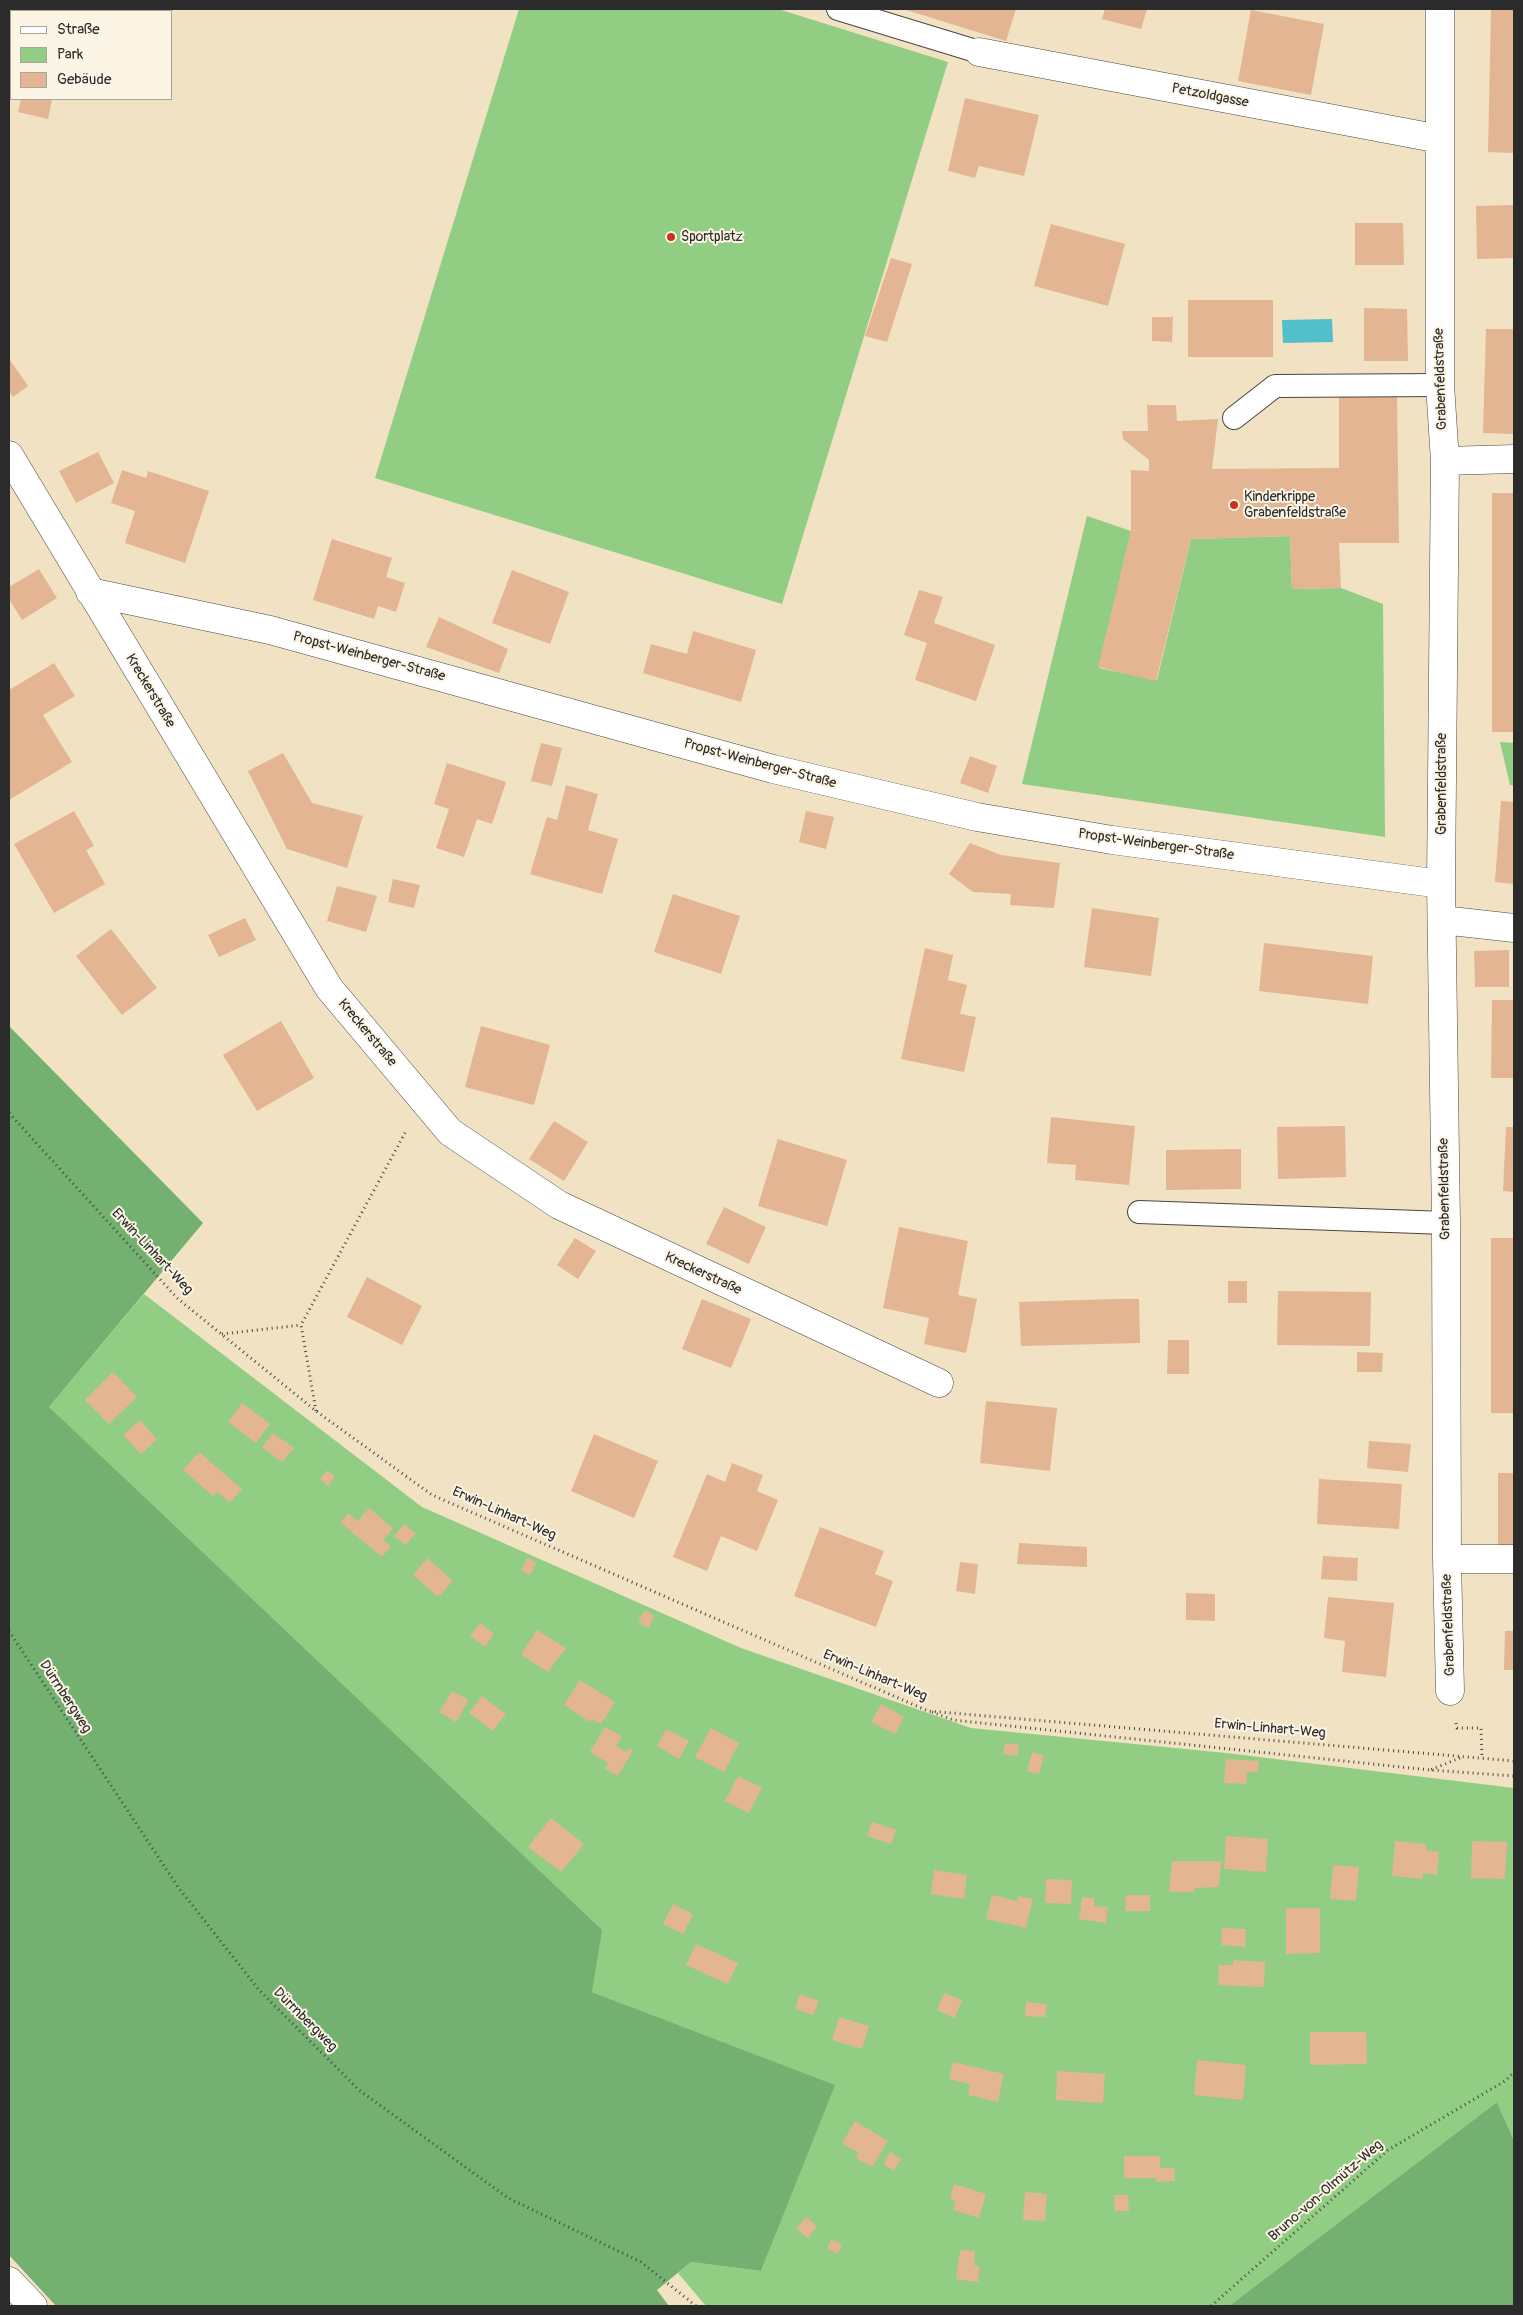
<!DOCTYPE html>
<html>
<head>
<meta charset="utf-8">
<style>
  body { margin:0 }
  #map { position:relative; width:1523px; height:2315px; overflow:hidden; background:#f1e2c3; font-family:Pangolin,sans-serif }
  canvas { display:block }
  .frame { position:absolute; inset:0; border:10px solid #2b2b2b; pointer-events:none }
  .legend { position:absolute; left:10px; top:10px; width:162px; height:90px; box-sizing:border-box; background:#fcf5e5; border:1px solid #a8a49b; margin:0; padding:6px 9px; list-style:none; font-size:15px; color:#2b2b2b }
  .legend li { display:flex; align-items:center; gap:10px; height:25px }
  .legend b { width:25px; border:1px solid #a8a49b }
</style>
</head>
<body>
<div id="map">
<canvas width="1523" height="2315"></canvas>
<div class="frame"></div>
<ul class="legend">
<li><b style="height:6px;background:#fff"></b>Straße</li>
<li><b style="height:14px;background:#91cd82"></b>Park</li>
<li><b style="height:14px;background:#e4b592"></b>Gebäude</li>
</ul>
</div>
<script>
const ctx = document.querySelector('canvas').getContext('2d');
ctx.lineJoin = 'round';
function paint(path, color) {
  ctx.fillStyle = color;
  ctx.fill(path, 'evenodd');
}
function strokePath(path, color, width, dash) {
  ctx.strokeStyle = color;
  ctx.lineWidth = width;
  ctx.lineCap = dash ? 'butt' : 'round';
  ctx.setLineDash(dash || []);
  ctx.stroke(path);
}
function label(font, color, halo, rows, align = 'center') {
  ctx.font = font + ' Pangolin,sans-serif';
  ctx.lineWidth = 4;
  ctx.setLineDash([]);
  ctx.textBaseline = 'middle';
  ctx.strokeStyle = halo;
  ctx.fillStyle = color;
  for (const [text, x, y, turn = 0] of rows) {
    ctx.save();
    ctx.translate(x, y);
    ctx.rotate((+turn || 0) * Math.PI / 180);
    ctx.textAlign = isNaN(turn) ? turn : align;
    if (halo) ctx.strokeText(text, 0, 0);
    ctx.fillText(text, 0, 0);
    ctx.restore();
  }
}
paint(new Path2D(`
  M519 9H778L948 62 782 604 375 478Z
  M1087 516 1131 531 1099 668 1157 680 1191 539 1290 536 1292 589 1341 588 1383 604 1385 837 1022 784Z
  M1500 742 1514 743V786L1510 785Z
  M144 1294 422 1507 741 1648 971 1728 1226 1753 1514 1788V2141L1497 2102 1229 2306H706L678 2273 691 2262 761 2271 834 2085 592 1992 49 1407Z`), '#91cd82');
paint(new Path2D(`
  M9 1026 203 1223 49 1407 602 1930 592 1992 835 2085 761 2271 691 2262 657 2290 669 2306H56L9 2255Z
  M1497 2102 1514 2141V2306H1229Z`), '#74b070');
paint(new Path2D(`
  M1332 319 1333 342 1283 343 1282 320Z`), '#52bfcb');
paint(new Path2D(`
  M49 9H72V11H49Z
  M903 9H1016L1006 41Z
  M1105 9H1147L1141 29 1102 19Z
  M1491 9H1514V153L1488 152Z
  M1251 10 1324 24 1311 95 1238 81Z
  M9 13 11 14V56L9 55Z
  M965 98 1039 115 1024 176 979 166 975 178 948 171Z
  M21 99H52L48 119 18 112Z
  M1514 205V258L1477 259 1476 206Z
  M1355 223H1403L1404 265H1355Z
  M1051 224 1125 244 1108 306 1034 286Z
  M891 258 912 264 887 342 865 336Z
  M1188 300H1273V357H1188Z
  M1364 308 1407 309 1408 361H1364Z
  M1152 317H1173L1172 342 1152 341Z
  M1486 329H1514V434L1483 433Z
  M10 360 28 386 13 397 9 391Z
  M1339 394H1397L1399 543H1339L1341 588 1292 589 1290 536 1191 539 1156 681 1098 667 1131 531V470L1149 471V460L1123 439 1122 431H1148L1147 405H1176L1177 421 1218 419 1212 469 1339 468Z
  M98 452 114 483 76 503 59 471Z
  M122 470 146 478 148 471 209 491 185 563 125 543 135 511 111 503Z
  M1492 493H1514V732H1492Z
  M332 539 392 558 386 577 405 583 396 612 378 606 374 619 313 600Z
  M39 569 57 598 22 620 9 599V587Z
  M512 570 569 592 550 644 492 623Z
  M919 590 943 597 934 623 995 645 976 701 915 680 927 643 904 635Z
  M439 617 508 649 499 673 426 647Z
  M693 631 756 650 741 702 643 673 651 644 687 654Z
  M54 663 75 696 43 715 72 762 9 800V690Z
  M541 743 562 748 552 786 531 781Z
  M283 753 312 803 363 816 347 868 287 849 248 771Z
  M970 756 997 766 988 793 960 783Z
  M447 763 506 782 492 824 477 819 464 857 436 848 449 809 434 804Z
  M566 785 598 794 588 830 618 839 602 894 530 874 547 817 557 820Z
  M1501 801 1514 802V884L1495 882Z
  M74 811 94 846 86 850 105 884 54 913 14 844Z
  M806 811 834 817 826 849 799 842Z
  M970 843 1001 855 1060 863 1054 908 1010 905 1011 894 973 892 949 874Z
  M393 879 420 885 414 908 388 902Z
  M337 886 377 896 366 932 327 921Z
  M673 894 740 916 721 974 654 952Z
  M1092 908 1159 918 1151 976 1084 967Z
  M245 918 256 940 219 957 208 935Z
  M111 929 157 988 122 1015 76 956Z
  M1264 943 1373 956 1368 1004 1259 991Z
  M925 948 953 955 948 980 967 985 960 1014 976 1017 964 1072 901 1059Z
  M1509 950V987H1475L1474 951Z
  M1492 1000H1514V1078H1491Z
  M281 1021 314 1078 257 1111 223 1055Z
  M481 1026 550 1045 534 1105 465 1087Z
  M1051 1117 1135 1126 1129 1185 1075 1180 1076 1165 1047 1163Z
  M554 1121 588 1142 564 1181 529 1159Z
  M1345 1126 1346 1177 1278 1179 1277 1127Z
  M1506 1127H1514V1192L1503 1191Z
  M778 1139 847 1160 827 1226 758 1206Z
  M1241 1149V1189L1166 1190V1150Z
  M724 1207 766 1227 749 1264 706 1244Z
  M899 1227 968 1241 958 1295 977 1299 966 1353 924 1344 929 1318 883 1308Z
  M575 1238 596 1251 578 1279 557 1265Z
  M1491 1238H1514V1413H1491Z
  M367 1277 422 1306 402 1345 347 1317Z
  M1228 1281H1247V1303H1228Z
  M1278 1291 1371 1292 1370 1346 1277 1345Z
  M702 1299 751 1319 731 1368 682 1349Z
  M1114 1299H1139L1140 1343 1021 1346 1019 1302Z
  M1168 1340H1189V1374H1167Z
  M1357 1352 1383 1353 1382 1372H1357Z
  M113 1372 137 1397 109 1424 85 1400Z
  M986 1401 1057 1408 1050 1471 980 1463Z
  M242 1403 270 1424 256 1443 228 1422Z
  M140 1420 157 1439 141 1454 123 1435Z
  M273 1433 294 1448 282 1462 262 1447Z
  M594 1434 658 1461 634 1518 571 1491Z
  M1369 1441 1411 1444 1408 1472 1367 1468Z
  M199 1452 242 1489 230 1503 217 1492 213 1496 183 1470Z
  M732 1463 763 1475 757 1491 778 1500 757 1551 721 1536 707 1571 673 1557 707 1474 725 1482Z
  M327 1470 335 1477 328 1486 320 1479Z
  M1498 1473H1514V1546H1498Z
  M1319 1479 1402 1484 1399 1529 1317 1524Z
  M369 1508 393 1528 383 1540 391 1546 382 1557 341 1523 348 1513 358 1521Z
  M404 1524 416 1533 406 1545 394 1536Z
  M820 1527 884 1551 875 1574 893 1581 876 1627 794 1596Z
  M1019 1543 1087 1547V1567L1017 1564Z
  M1323 1556 1358 1558 1357 1581 1321 1579Z
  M528 1557 536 1563 530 1575 521 1570Z
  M427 1558 453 1581 438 1597 413 1575Z
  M960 1562 978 1564 975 1594 956 1591Z
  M1186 1593 1215 1594V1621L1186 1620Z
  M1328 1597 1394 1603 1386 1677 1342 1672 1345 1641 1324 1638Z
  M645 1610 655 1616 648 1628 638 1622Z
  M480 1623 494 1634 485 1647 470 1636Z
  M537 1630 566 1648 548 1672 521 1655Z
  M1505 1631H1514V1670H1504Z
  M580 1680 615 1702 601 1724 592 1719 590 1722 564 1705Z
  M452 1691 469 1700 456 1722 439 1712Z
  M482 1696 506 1714 493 1731 469 1713Z
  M881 1704 904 1717 895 1734 871 1722Z
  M605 1727 622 1736 616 1746 626 1752 629 1748 633 1750 618 1776 605 1769 608 1763 590 1752Z
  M711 1728 739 1743 724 1772 695 1757Z
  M666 1729 689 1741 679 1759 657 1746Z
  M1005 1743 1019 1745 1017 1756 1003 1754Z
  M1032 1752 1044 1756 1039 1774 1027 1771Z
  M1226 1759 1259 1761 1258 1772H1247L1246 1784 1224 1783Z
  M738 1776 762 1788 749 1813 725 1801Z
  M551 1818 584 1844 561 1872 528 1847Z
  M872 1822 896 1830 891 1844 867 1836Z
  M1226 1836 1268 1839 1266 1872 1224 1869Z
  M1395 1841 1426 1844V1850L1439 1852 1437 1875 1423 1873V1879L1392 1876Z
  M1472 1841 1507 1842 1505 1879 1471 1878Z
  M1172 1861H1221L1219 1887 1195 1888 1194 1892H1169Z
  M1333 1865 1359 1867 1356 1901 1330 1899Z
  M934 1870 967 1875 964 1899 931 1894Z
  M1046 1879 1072 1880 1071 1904 1045 1903Z
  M992 1895 1017 1901 1018 1896 1033 1899 1026 1928 986 1919Z
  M1126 1895H1150V1911H1125Z
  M1082 1897 1094 1898V1906L1108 1907 1106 1923 1079 1919Z
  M673 1904 693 1914 683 1934 663 1924Z
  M1286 1908H1320V1953L1286 1954Z
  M1222 1928 1246 1929 1245 1947 1221 1945Z
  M696 1944 738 1963 728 1984 686 1965Z
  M1233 1960 1265 1962 1264 1987 1218 1985 1219 1965H1233Z
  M944 1993 962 2000 955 2018 937 2010Z
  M800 1994 819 2001 813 2015 795 2009Z
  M1026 2002 1047 2004 1045 2017 1025 2016Z
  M839 2017 869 2026 862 2049 832 2040Z
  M1310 2032H1366L1367 2064 1310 2065Z
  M1197 2060 1246 2065 1243 2100 1194 2095Z
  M953 2062 1004 2074 998 2102 968 2095 970 2084 949 2079Z
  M1057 2071 1105 2074 1103 2103 1056 2100Z
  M855 2121 888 2141 872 2167 856 2158 859 2153 842 2143Z
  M890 2152 901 2159 894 2171 883 2164Z
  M1124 2156H1160V2168H1174L1175 2181 1156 2182V2178H1124Z
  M954 2184 986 2194 979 2218 953 2210 956 2201 950 2199Z
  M1025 2192 1047 2194 1045 2221 1023 2220Z
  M1114 2195H1128L1129 2211H1115Z
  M806 2217 817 2226 808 2238 796 2229Z
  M832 2239 842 2245 837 2254 827 2248Z
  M960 2250 975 2251 974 2265 980 2267 978 2282 956 2279Z`), '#e4b592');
const service = new Path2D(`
  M838 9 979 52
  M1234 418 1275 386 1440 385
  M1139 1212 1446 1223`);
const minor = new Path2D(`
  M1440 9V385L1445 461 1441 884 1446 1223 1447 1559 1450 1691
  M979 52 1440 139
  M9 455 329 988 450 1132 559 1205 939 1383
  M1445 461 1514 459
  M90 592 270 630 773 769 977 817 1112 840 1441 884
  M1442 920 1514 928
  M1447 1559H1514
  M9 2281 33 2306`);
strokePath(service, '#494642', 24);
strokePath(minor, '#494642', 29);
strokePath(new Path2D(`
  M9 1113 177 1298 316 1411 432 1495 928 1711 1514 1761
  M222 1334 301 1325
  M316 1411 301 1325 406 1131
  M9 1631 178 1887 259 1990 359 2090 508 2198 641 2262 696 2306
  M932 1712 953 1720 1430 1770
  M1456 1723 1457 1728H1481L1482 1758
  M1460 1758 1430 1770 1514 1776
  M1211 2306 1388 2150 1505 2081 1514 2072`), '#494642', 3, [1, 4]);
strokePath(service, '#fff', 22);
strokePath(minor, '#fff', 28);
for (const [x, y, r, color] of [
  [671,237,5,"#c8321e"],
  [1234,505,5,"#c8321e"]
]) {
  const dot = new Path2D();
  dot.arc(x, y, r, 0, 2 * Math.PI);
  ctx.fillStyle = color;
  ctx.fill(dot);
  strokePath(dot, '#fcf5e5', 2);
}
label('14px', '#2b2b2b', '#fcf5e5', [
  ["Petzoldgasse",1210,96,11],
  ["Grabenfeldstraße",1441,379,-92],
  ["Propst-Weinberger-Straße",369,657,15],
  ["Kreckerstraße",150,691,59],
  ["Propst-Weinberger-Straße",760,764,15],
  ["Grabenfeldstraße",1442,784,-90],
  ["Propst-Weinberger-Straße",1156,845,8],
  ["Kreckerstraße",367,1033,50],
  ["Grabenfeldstraße",1445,1189,-91],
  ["Erwin-Linhart-Weg",152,1252,47],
  ["Kreckerstraße",703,1274,25],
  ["Erwin-Linhart-Weg",504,1514,24],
  ["Grabenfeldstraße",1449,1625,-92],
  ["Erwin-Linhart-Weg",875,1676,23],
  ["Dürrnbergweg",65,1697,57],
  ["Erwin-Linhart-Weg",1270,1729,5],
  ["Dürrnbergweg",305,2020,45],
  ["Bruno-von-Olmütz-Weg",1326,2191,-41]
]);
label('14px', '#2b2b2b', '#fcf5e5', [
  ["Sportplatz",681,237],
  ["Kinderkrippe",1244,497],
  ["Grabenfeldstraße",1244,513]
], 'left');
</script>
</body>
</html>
